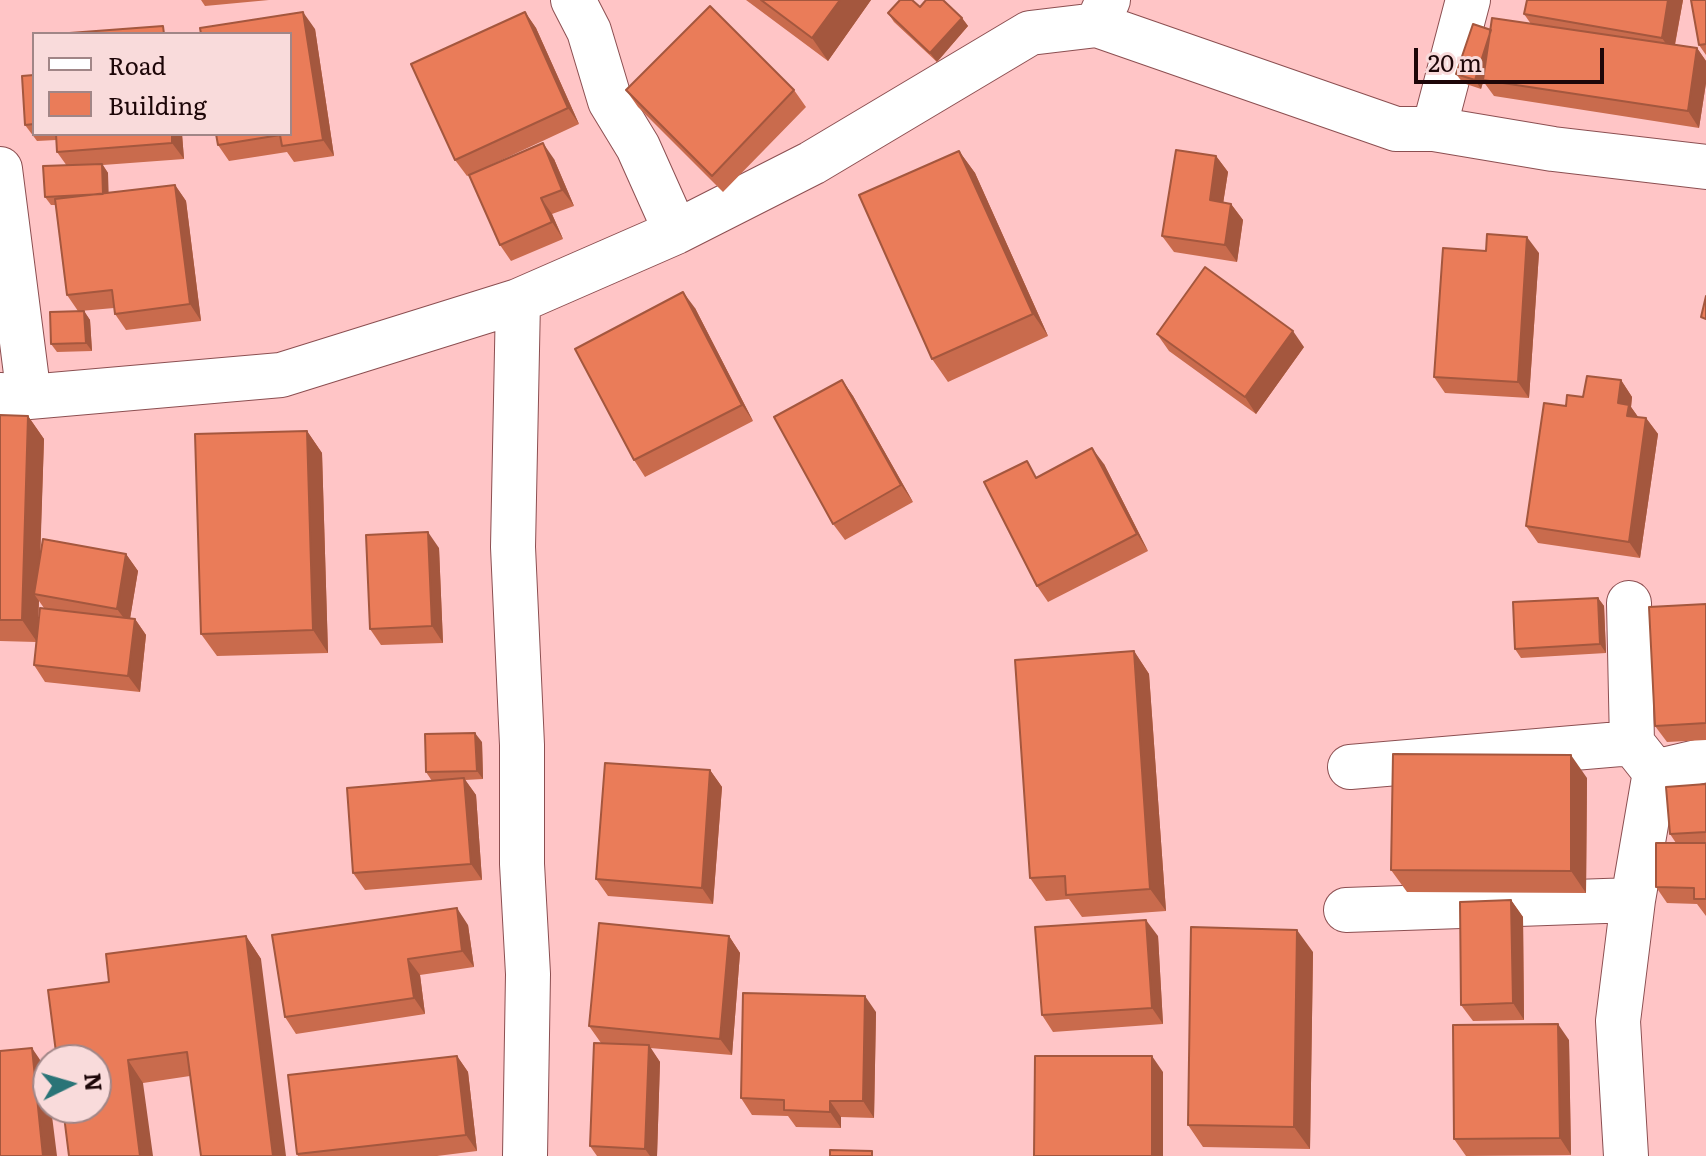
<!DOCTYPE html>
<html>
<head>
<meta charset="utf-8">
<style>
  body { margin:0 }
  #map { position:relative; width:1706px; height:1156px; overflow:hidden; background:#ffc5c6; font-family:Literata,serif }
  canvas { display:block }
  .legend { position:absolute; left:32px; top:32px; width:260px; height:104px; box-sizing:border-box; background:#f9dbdb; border:2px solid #a18687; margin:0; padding:10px 14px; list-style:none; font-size:24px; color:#1d0608 }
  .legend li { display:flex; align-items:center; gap:16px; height:40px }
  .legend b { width:40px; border:2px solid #a18687 }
  .north { position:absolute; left:32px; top:1044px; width:80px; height:80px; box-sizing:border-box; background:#f9dbdb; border:2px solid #a18687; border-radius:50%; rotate:85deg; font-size:22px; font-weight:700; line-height:32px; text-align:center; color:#1d0608 }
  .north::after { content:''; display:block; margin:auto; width:28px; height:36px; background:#2a7477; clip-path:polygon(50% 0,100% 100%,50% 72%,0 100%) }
  .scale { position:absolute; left:1414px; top:48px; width:190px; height:36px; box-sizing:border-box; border:4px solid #1d0608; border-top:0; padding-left:10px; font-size:24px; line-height:28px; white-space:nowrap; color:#1d0608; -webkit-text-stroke:6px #f9dbdb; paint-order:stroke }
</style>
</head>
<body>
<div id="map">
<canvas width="1706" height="1156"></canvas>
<ul class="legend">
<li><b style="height:10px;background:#fff"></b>Road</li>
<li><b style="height:22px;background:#ea7c59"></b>Building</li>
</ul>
<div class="north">N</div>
<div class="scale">20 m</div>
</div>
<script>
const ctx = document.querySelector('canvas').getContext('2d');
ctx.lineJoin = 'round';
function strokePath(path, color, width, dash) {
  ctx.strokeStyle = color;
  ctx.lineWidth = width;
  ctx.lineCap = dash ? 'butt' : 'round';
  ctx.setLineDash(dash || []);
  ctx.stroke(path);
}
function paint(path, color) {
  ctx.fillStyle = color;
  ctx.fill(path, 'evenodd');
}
const minor = new Path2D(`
  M573 0 589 31 610 101 638 147 676 232
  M1097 25 1396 129H1434L1553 149 1706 167
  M1434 129 1468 0
  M0 169 29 397
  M518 301 513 547 522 745V864L528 974 525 1156
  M0 395 29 397 281 375 518 301 676 232 812 163 1030 33 1097 25 1108 0
  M1350 767 1632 743
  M1655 772 1706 760
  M1346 910 1633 900
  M1626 1156 1618 1021 1633 900 1655 772 1632 743 1629 603`);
strokePath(minor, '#8c4f51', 46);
strokePath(minor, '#fff', 44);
paint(new Path2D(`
  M201 0H269L205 6Z
  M746 0H871L828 61Z
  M1527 0H1683L1675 45 1697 48 1706 61V83L1699 128 1494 96 1483 81 1481 89 1463 83 1456 74 1490 30 1531 24 1524 14Z
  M1706 0V55L1699 45Z
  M920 7 962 18 968 26 937 62 894 22 888 13Z
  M525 12 536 28 579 124 491 165 554 159 574 206 552 214 563 239 511 261 500 245 470 175 467 176 455 160Z
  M315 29 334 156 294 162 287 152 229 161 218 145Z
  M34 75V134H182L184 159 103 165 108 173V193L175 185 186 201 201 321 126 330 115 314 114 308 80 311H84L90 320 92 351 57 352 51 344 78 311 67 295 56 205H51L45 197 67 166 57 152 56 140 37 141 25 125Z
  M626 90H794L806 107 723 192 638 107Z
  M959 151 975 173 1048 336 948 382 932 359Z
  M1216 156 1228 172 1223 203 1231 204 1243 220 1237 262 1174 252 1162 236Z
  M1486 251 1539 253 1529 398 1445 393 1434 377Z
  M695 308 753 421 645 477 634 460Z
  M1157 334 1304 347 1256 414 1169 351Z
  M842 380 853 396 913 502 845 540 833 524Z
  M1621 380 1632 397 1631 407 1638 417 1646 418 1658 434 1640 558 1538 543 1526 526 1566 406Z
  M0 415 28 416 44 439 40 554H126L138 571 130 618 135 619 146 635 140 692 45 682 34 665 36 642 0 641ZM39 601 44 608 38 628Z
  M307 431 322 453 328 653 217 656 201 634Z
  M1104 464 1148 551 1048 602 1037 586 1038 477Z
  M439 548 443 643 381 645 370 629Z
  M1598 598 1604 606 1606 653 1521 658 1515 649Z
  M1706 604V740L1667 742 1655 726Z
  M1134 651 1149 674 1166 911 1082 917 1069 899 1046 901 1030 878Z
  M482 742 483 779 465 780 476 795 482 880 365 890 353 873 432 781 426 772Z
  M710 770 722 787 713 904 608 896 596 879Z
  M1587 778 1586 893 1407 892 1391 870Z
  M1706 784V916L1697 904 1667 903 1656 887 1676 843 1670 834Z
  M1511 900 1523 917 1524 1020 1473 1021 1461 1005Z
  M468 925 474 967 420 975 425 1014 296 1034 285 1017Z
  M246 936 261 959 190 1076 143 1083 69 1156 109 982Z
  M729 936 740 953 732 1055 650 1048 660 1062 657 1156H597L590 1146 601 1043 589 1026Z
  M1158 936 1163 1024 1053 1032 1042 1015Z
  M1313 952 1310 1149 1203 1147 1188 1125Z
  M876 1012 874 1118 841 1117V1128L796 1127 788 1116 752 1115 741 1098Z
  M1569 1040 1571 1155 1466 1156 1454 1139Z
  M457 1056 468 1072 477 1151 437 1156H298L297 1154Z`), '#c96b4d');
paint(new Path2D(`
  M840 0H871L828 61 812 38Z
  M1668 0H1683L1673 54 1662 38Z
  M303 12 315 29 334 156 323 140Z
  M525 12 536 28 579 124 568 108Z
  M962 18 968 26 937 62 930 53Z
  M1491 30 1497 39 1481 89 1475 80Z
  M1697 48 1706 61V83L1699 128 1688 111Z
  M172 134H182L184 159 172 143Z
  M543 143 554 159 574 206 562 190Z
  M959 151 975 173 1048 336 1033 314Z
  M1216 156 1228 172 1221 217 1210 200Z
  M102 164 108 173 109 204 103 195Z
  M175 185 186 201 201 321 190 304Z
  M541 198 552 214 563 239 552 222Z
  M1231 204 1243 220 1237 262 1225 245Z
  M1527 237 1539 253 1529 398 1518 382Z
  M683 292 695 308 753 421 742 405Z
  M84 311 90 320 92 351 86 343Z
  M1293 331 1304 347 1256 414 1245 397Z
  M842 380 853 396 913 502 901 485Z
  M1621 380 1632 397 1631 407 1641 421 1639 432 1618 403Z
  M28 416 44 439 39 595 34 594 39 601 37 642 22 620Z
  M1646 418 1658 434 1640 558 1629 542Z
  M307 431 322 453 328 653 313 630Z
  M1092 448 1104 464 1148 551 1137 534Z
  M428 532 439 548 443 643 432 626Z
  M126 554 138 571 129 625 117 609Z
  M1598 598 1604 606 1606 653 1600 644Z
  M135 619 146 635 140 692 128 676Z
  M1134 651 1149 674 1166 911 1150 889Z
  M475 733 482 742 483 779 477 771Z
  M1571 755 1587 778 1586 893 1571 871Z
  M710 770 722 787 713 904 702 888Z
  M464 778 476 795 482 880 471 864Z
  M1511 900 1523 917 1524 1020 1513 1003Z
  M457 908 468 925 474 967 462 951Z
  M1146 920 1158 936 1163 1024 1152 1008Z
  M1297 930 1313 952 1310 1149 1294 1127Z
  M246 936 261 959 286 1156H273Z
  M729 936 740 953 732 1055 720 1039Z
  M408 959 420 975 425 1014 414 998Z
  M865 996 876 1012 874 1118 863 1101Z
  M1558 1024 1569 1040 1571 1155 1560 1138Z
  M649 1045 660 1062 657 1156H650L645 1149Z
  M32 1048 47 1070 48 1108H51L57 1156H43Z
  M457 1056 468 1072 477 1151 466 1135Z
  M1152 1056 1163 1072V1156H1152Z
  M128 1060 143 1083 153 1156H140Z
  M830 1101 841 1117V1128L830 1112Z`), '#a4573e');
const building = new Path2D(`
  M761 0H840L812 38Z
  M900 0H912L920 7 926 0H943L962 18 930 53 888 13Z
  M1527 0H1668L1662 38 1524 14Z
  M1691 0H1706V44L1699 45Z
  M710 6 794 90 712 176 626 90Z
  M303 12 323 140 282 146 280 135 218 145 216 134H290V34H201L200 28Z
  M525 12 568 108 455 160 411 64Z
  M1492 18 1697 48 1688 111 1483 80Z
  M1473 24 1491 30 1475 80 1456 74Z
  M163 26 164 34H56Z
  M34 75V124L25 125 22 76Z
  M56 134H172V143L57 152Z
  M543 143 562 190 541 198 552 222 500 245 469 175Z
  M1176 150 1216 156 1210 200 1231 204 1225 245 1162 236Z
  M959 151 1033 314 932 359 859 195Z
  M102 164 103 194 45 197 43 166Z
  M175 185 190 304 115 314 112 290 67 295 55 199Z
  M1487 234 1527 237 1518 382 1434 377 1443 248 1486 251Z
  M1205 267 1293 331 1245 397 1157 334Z
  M683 292 742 405 634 460 575 349Z
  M1706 296V319L1701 317Z
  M84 311 86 343 51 344 50 312Z
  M1587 376 1621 380 1618 403 1629 405 1627 416 1646 418 1629 542 1526 526 1544 403 1566 406 1567 395 1583 397Z
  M842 380 901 485 833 524 774 417Z
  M0 415 28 416 22 620H0Z
  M307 431 313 630 201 634 195 434Z
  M1092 448 1137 534 1037 586 984 482 1027 461 1036 478Z
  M428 532 432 626 370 629 366 535Z
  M43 539 126 554 117 609 34 594Z
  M1598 598 1600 644 1515 649 1513 602Z
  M1706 604V723L1655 726 1649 607Z
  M40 608 135 619 128 676 34 665Z
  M1134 651 1150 889 1066 895 1065 876 1030 878 1015 660Z
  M475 733 477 771 426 772 425 734Z
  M1393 754 1571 755V871L1391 870Z
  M605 763 710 770 702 888 596 879Z
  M464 778 471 864 353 873 347 788Z
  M1706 784V832L1670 834 1666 787Z
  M1656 843H1706V899H1694V888L1656 887Z
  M1511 900 1513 1003 1461 1005 1460 902Z
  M457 908 462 951 408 959 414 998 285 1017 272 935Z
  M1146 920 1152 1008 1042 1015 1035 927Z
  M599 923 729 936 720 1039 589 1026Z
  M1191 927 1297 930 1294 1127 1188 1125Z
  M246 936 273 1156H201L187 1052 128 1060 140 1156H69L63 1108H96V1060H57L48 990 109 982 106 954Z
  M743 993 865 996 863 1101H830V1112L784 1110V1100L741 1098Z
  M1558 1024 1560 1138 1454 1139 1453 1025Z
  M594 1043 649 1045 645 1149 590 1146Z
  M32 1048 43 1156H0V1051Z
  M457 1056 466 1135 297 1154 288 1075Z
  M1035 1056H1152V1156H1034Z
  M830 1150 872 1151V1156H830Z`);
paint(building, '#ea7c59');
strokePath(building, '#a4573e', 2);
</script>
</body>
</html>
